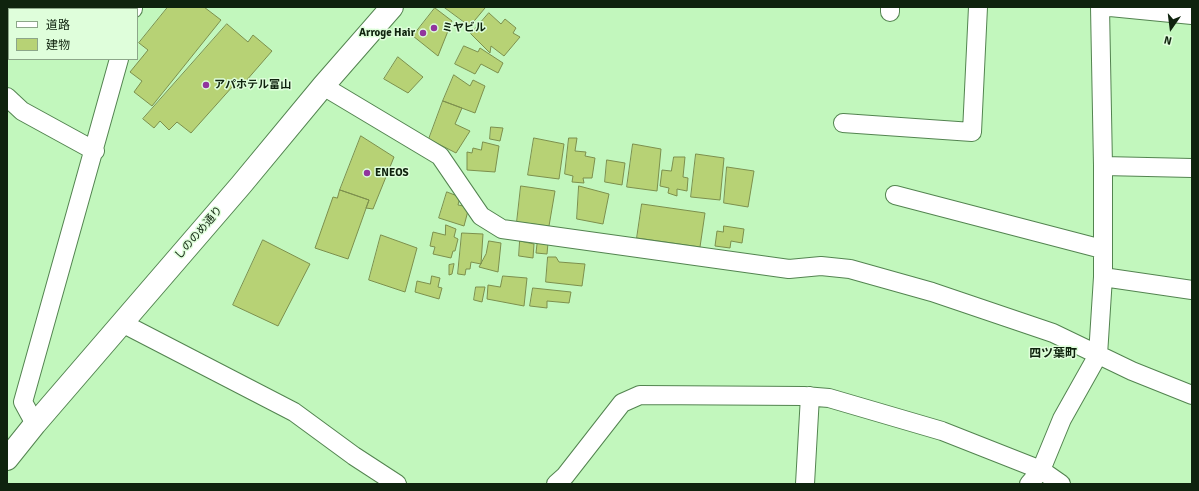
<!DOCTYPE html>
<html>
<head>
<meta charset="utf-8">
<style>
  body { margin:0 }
  #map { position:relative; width:1199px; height:491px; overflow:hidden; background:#c2f7bd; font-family:Signika,"Noto Sans JP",sans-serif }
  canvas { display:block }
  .frame { position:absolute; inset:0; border:8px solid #0f230e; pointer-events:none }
  .legend { position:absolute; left:8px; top:8px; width:130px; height:52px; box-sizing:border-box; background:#dffedb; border:1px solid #8ca689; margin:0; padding:5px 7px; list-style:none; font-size:12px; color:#0f230e }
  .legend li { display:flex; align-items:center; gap:8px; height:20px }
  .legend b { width:20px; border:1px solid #8ca689 }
  .north { position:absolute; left:1151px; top:8px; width:40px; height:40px; -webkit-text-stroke:3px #dffedb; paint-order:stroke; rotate:194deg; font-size:11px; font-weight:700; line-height:16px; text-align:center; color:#0f230e }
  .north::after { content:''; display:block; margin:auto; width:14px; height:18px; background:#0f230e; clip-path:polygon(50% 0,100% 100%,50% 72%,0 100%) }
</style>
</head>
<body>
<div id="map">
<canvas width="1199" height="491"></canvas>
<div class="frame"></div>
<ul class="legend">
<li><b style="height:5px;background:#fff"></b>道路</li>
<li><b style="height:11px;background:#b7d275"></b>建物</li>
</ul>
<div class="north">N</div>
</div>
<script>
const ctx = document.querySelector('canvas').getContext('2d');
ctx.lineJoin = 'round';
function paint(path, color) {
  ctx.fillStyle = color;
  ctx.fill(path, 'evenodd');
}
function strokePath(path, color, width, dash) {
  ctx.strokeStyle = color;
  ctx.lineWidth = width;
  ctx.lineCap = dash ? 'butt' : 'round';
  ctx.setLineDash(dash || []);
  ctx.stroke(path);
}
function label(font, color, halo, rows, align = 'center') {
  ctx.font = font + ' Signika,"Noto Sans JP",sans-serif';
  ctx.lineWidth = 3;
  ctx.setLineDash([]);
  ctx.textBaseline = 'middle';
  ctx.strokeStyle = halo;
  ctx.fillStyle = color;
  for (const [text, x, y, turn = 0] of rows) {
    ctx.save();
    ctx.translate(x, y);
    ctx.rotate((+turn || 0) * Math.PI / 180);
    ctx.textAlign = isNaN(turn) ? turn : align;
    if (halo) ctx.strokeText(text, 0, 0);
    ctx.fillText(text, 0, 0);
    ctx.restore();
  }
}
const building = new Path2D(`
  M168 7H204L221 20 152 106 134 92 142 81 130 72 148 50 139 43Z
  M444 7H483L485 8 470 26Z
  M435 8 452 21 438 56 413 36Z
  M489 13 501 24 505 19 516 28 513 33 520 37 504 56 491 46 490 53 471 34Z
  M227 24 248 42 253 35 272 51 239 89 233 86 191 133 177 122 169 130 160 121 154 128 143 119Z
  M464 46 478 52 480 48 503 63 498 73 481 64 475 74 455 64Z
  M398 57 423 77 408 93 384 79Z
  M454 75 470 86 473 80 485 86 475 113 443 101Z
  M443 101 462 108 455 124 470 131 456 153 429 139Z
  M491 127 503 128 500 141 490 139Z
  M361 136 394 157 373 209 366 208 369 200 340 190Z
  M534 138 564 144 559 179 528 175Z
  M569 138H577L575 151 586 152 585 156 595 158 592 178H583L584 183 572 182 573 176 565 174Z
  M483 142 499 146 495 172 467 170V152L472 153 473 148 481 150Z
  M633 144 661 149 657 191 627 187Z
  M696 154 724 158 720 200 691 197Z
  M674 157H685L683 177 688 178 687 191 677 189V196L668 193 669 188 660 186 662 170 671 171Z
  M607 160 625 163 622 185 605 182Z
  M727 167 754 171 748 207 724 203Z
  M521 186 555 191 549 226 517 222Z
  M579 186 609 194 603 224 577 219Z
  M340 190 369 200 348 259 315 248 333 197 337 198Z
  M447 192 460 197 458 205 469 207 464 226 439 218Z
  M642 204 705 213 700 247 637 238Z
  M446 225 456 229 454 237 458 239 455 251H453L451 258 433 254 435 247 430 246 433 232 445 235Z
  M724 226 744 229 742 243 731 241 730 248 715 246 717 231 723 232Z
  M462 233 483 234 481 264 471 262 470 269H466L465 275 458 274Z
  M381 235 417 248 405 292 369 280Z
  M263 240 310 264 278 326 233 305Z
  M489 241 501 243 498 272 479 267 486 254Z
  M520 241 534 244 533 258 519 256Z
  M548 243 547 254 536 253 537 244Z
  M548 257H556L559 262 585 264 582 286 546 282Z
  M454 264 452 274 449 275V265Z
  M432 276 440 278 438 287 442 288 439 299 415 292 417 281 430 284Z
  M503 276 527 278 524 306 487 299 488 285 500 287Z
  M476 287H485L482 302 474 300Z
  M533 288 571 292 569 303 547 301V308L530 306Z`);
paint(building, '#b7d275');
strokePath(building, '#7c8f4d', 1);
const minor = new Path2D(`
  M1110 7 1192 15
  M133 9V7
  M890 12V7
  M323 86 440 156 481 216 502 229 789 269 821 266 850 269 932 292 1053 333 1132 371 1192 395
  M7 97 22 111 95 151
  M843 123 972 132 978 7
  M1103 166 1192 168
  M895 195 1102 249
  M1103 277 1192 290
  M122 323 294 412 354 456 397 484
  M35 424 23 402 119 59
  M556 484 565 476 622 403 640 395 804 396 829 398 942 431 1041 470 1062 419 1098 355 1103 277V166L1100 7
  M805 484 810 396
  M1029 484 1041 470 1061 484`);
const major = new Path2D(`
  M7 459 35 424 241 185 323 86 392 7`);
strokePath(minor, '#538450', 20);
strokePath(major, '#538450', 24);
strokePath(minor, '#fff', 18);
strokePath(major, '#fff', 22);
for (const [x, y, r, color] of [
  [434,28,4,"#91359e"],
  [423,33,4,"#91359e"],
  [206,85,4,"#91359e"],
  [367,173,4,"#91359e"]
]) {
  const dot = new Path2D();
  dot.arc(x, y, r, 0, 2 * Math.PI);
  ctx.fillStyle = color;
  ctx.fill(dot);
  strokePath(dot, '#dffedb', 1.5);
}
label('bold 11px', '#0f230e', '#dffedb', [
  ["ミヤビル",442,28],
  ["Arroge Hair",415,33,"right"],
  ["アパホテル富山",214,85],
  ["ENEOS",375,173]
], 'left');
label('11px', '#0f230e', '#dffedb', [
  ["しののめ通り",199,233,-49]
]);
label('bold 12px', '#0f230e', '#dffedb', [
  ["四ツ葉町",1053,354]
]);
</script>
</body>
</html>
